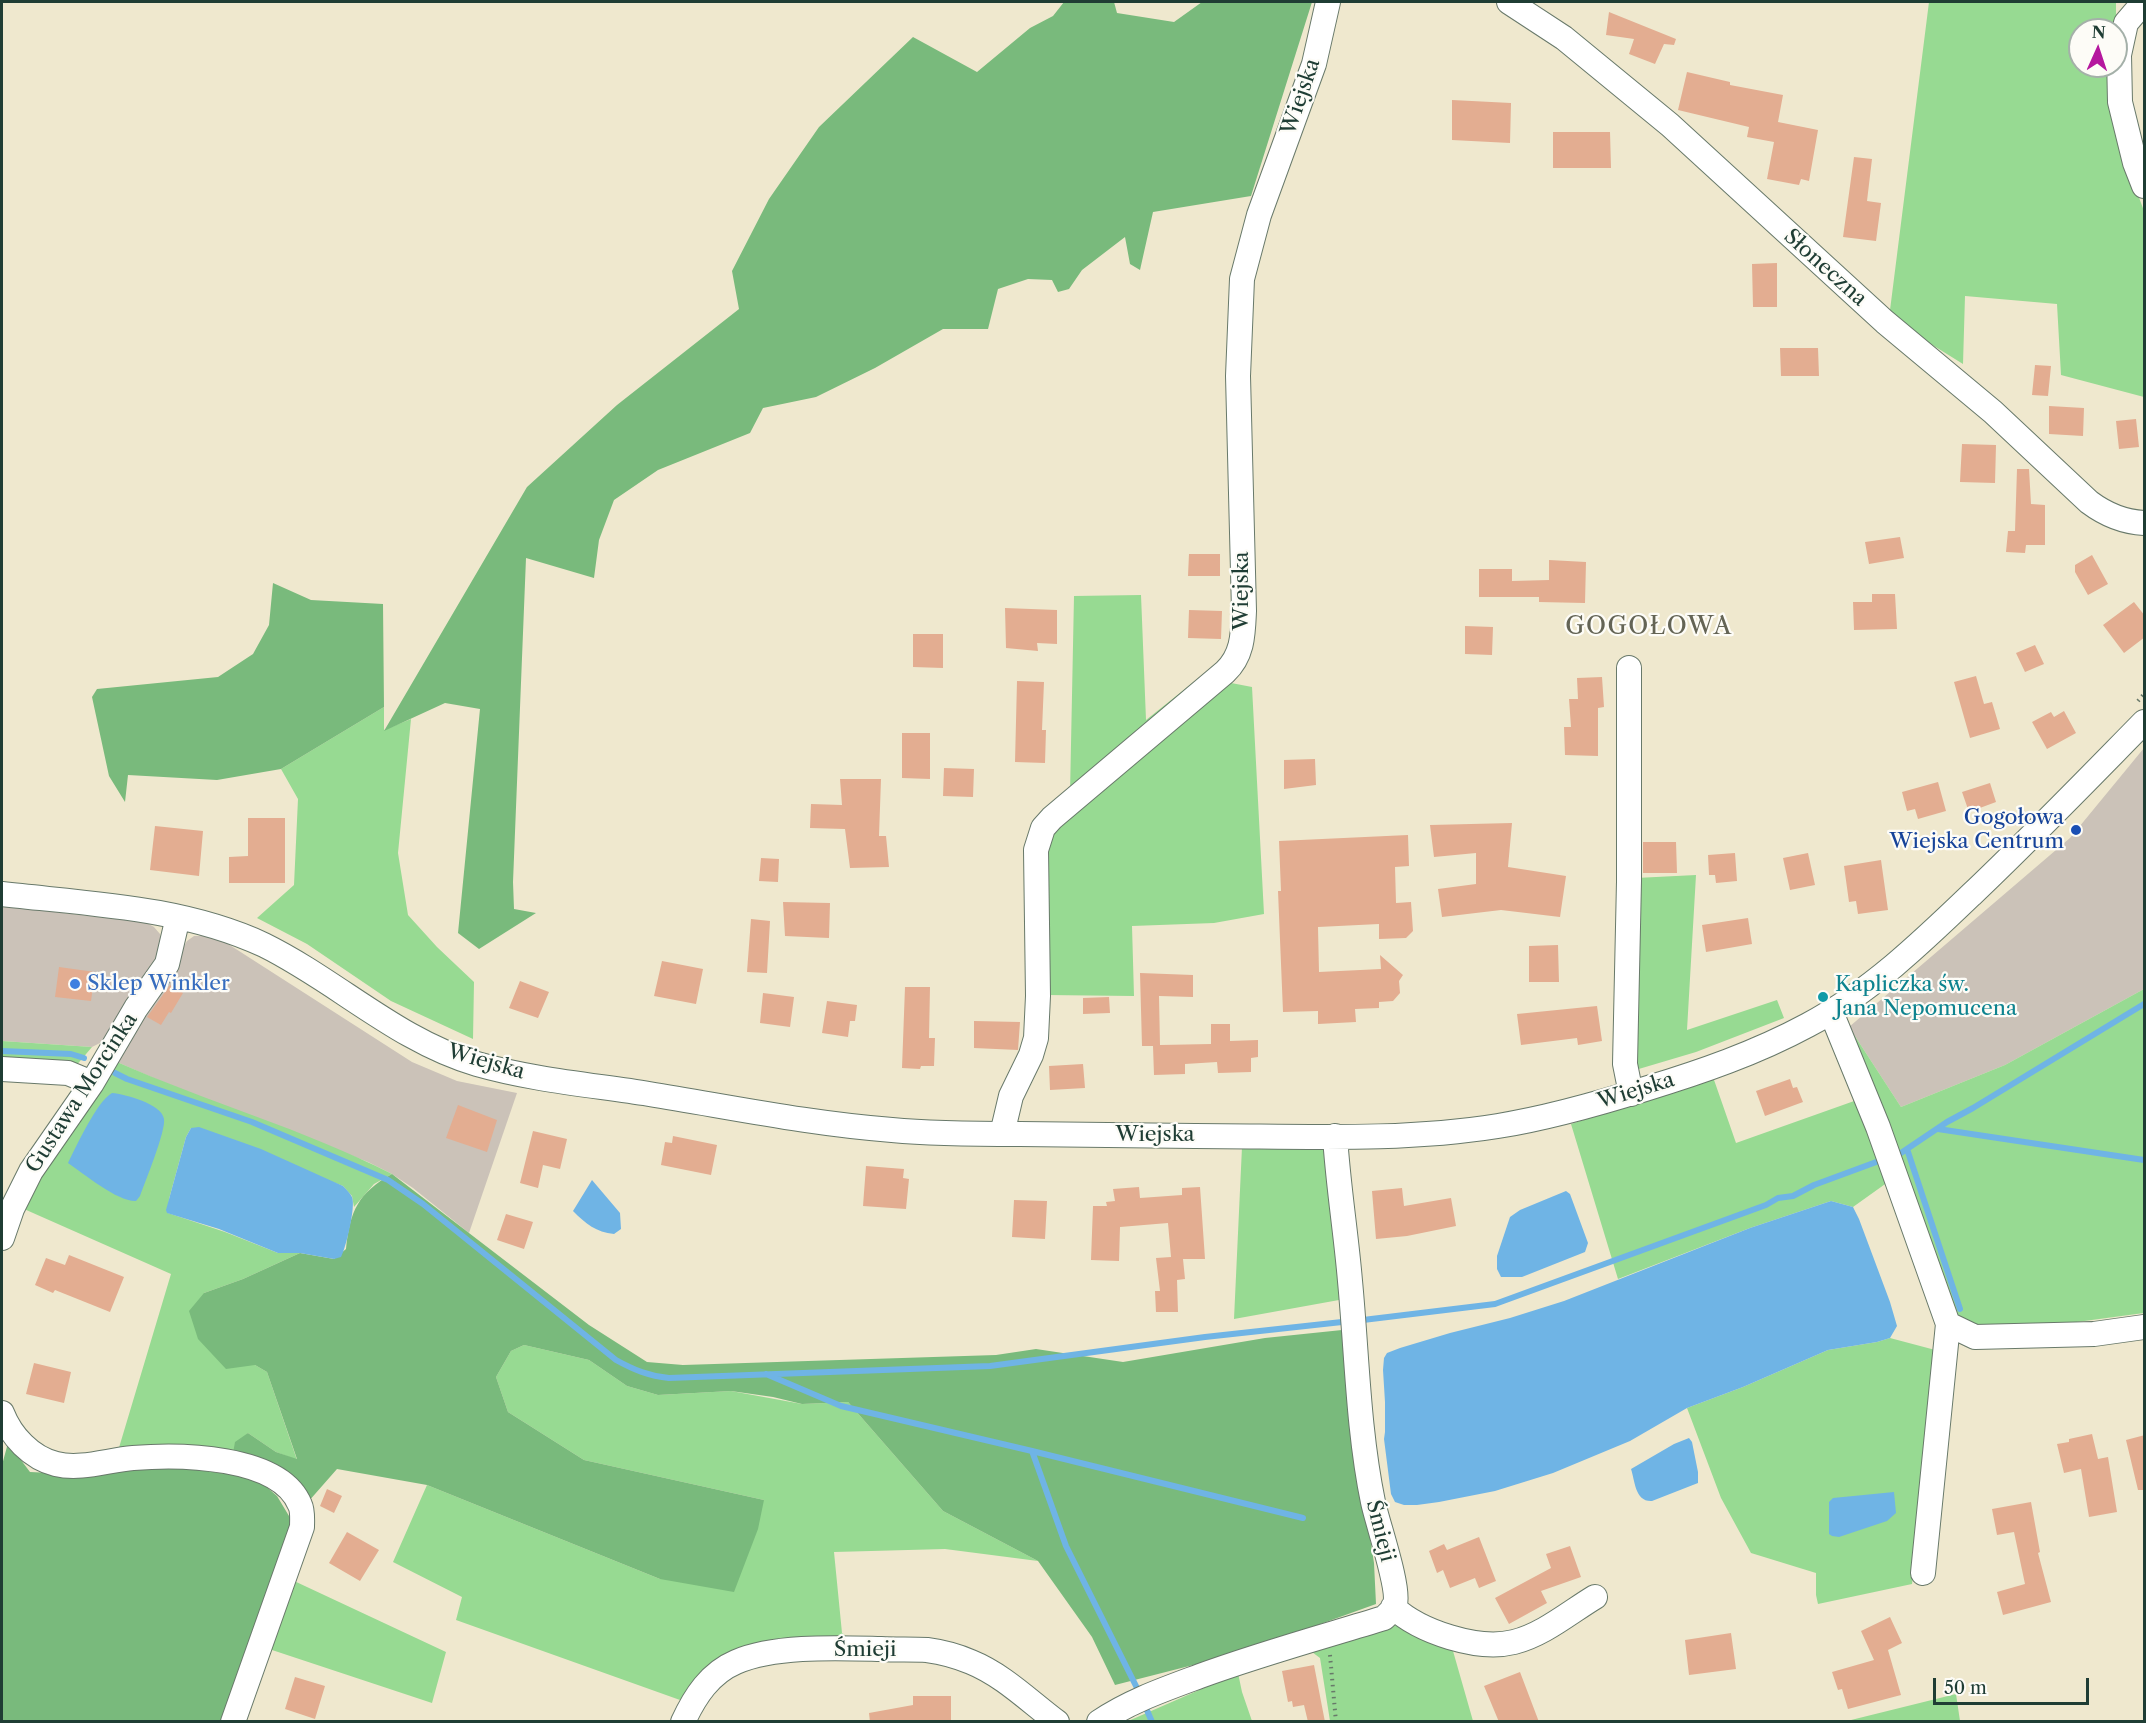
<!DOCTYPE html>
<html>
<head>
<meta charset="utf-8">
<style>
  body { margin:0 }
  #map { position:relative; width:2146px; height:1723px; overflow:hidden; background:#efe8ce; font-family:"Libre Caslon Text",serif }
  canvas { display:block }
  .frame { position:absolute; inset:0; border:3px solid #1f3d34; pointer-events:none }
  .north { position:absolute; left:2068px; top:18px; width:60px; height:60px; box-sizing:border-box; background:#fdfcf7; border:2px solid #a4b0a9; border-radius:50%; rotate:3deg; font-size:16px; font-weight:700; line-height:24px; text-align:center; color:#1f3d34 }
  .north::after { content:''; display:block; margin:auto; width:21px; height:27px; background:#b5179e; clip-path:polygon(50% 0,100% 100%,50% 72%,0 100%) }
  .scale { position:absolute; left:1933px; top:1678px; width:156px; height:27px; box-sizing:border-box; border:3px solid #1f3d34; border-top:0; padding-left:8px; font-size:18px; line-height:21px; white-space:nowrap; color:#1f3d34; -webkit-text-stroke:4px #fdfcf7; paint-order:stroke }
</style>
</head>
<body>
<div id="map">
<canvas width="2146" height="1723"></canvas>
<div class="frame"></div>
<div class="north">N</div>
<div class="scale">50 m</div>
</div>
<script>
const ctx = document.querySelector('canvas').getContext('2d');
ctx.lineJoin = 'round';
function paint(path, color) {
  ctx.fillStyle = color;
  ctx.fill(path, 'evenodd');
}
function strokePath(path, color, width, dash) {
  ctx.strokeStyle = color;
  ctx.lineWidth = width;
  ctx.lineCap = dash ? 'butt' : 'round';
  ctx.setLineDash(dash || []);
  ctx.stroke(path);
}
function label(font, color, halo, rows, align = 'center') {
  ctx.font = font + ' "Libre Caslon Text",serif';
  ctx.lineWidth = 4.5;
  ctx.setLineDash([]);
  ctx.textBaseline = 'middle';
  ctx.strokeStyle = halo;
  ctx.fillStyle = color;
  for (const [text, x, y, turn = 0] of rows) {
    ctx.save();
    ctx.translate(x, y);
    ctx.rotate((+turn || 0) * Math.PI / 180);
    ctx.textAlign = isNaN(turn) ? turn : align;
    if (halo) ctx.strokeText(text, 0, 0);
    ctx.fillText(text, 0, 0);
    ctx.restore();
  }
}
paint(new Path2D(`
  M2144 748V989L2005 1065 1901 1107 1849 1027 2070 838Z
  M2 906 125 920 147 923 154 927 160 934 163 957 104 1041 92 1047 2 1041Z
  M194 936H207L225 942 412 1062 457 1081 517 1093 469 1233 413 1188 392 1174 368 1162 158 1080 117 1062 187 941Z`), '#cbc2b8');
paint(new Path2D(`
  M1929 2H2116V17L2113 30H2080V66H2108L2115 133 2144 211V397L2061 375 2057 304 1965 296 1963 364 1889 318Z
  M1141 595 1146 720 1200 677 1252 687 1264 914 1214 923 1132 926 1134 996 1046 995 1029 935 1027 837 1070 794 1074 596Z
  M384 707V730L411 719 398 853 408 915 437 947 474 982 473 1039 391 1001 307 944 257 918 294 885 298 799 281 769Z
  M1696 875 1687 1030 1777 1000 1784 1018 1696 1052 1632 1071 1636 878Z
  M2144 989V1313L2047 1326 1975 1327 1955 1315 1849 1027 1901 1107 2005 1065Z
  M2 1041 92 1047 75 1067 2 1061Z
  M117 1062C207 1102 304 1129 392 1174L374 1184 354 1207 352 1196 343 1186 191 1128 186 1137 169 1199 168 1213 225 1232 278 1253H300L243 1279 204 1293 255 1365 267 1372 297 1460 276 1452 248 1433 233 1453 118 1451 171 1274 24 1209 37 1181Z
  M1713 1077 1736 1143 1857 1100 1888 1182 1853 1207 1831 1201 1750 1228 1618 1279 1571 1124Z
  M1242 1147H1324L1337 1247 1339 1300 1234 1319Z
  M1890 1338 1939 1351 1912 1584 1818 1604 1816 1595V1573L1751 1553 1721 1498 1687 1408 1743 1387 1828 1350 1877 1342Z
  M524 1345 589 1360 627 1386 658 1395 731 1391 802 1404 848 1402 943 1511 1038 1561 945 1549 834 1552 842 1633 855 1643 697 1679 680 1700 456 1620 462 1597 393 1562 427 1485 660 1579 764 1500 584 1460 508 1412 496 1377 511 1351Z
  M292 1580 446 1652 432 1703 269 1649Z
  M1403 1623 1453 1651 1473 1721H1330L1320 1658 1312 1652Z
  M1238 1673 1242 1692 1252 1721 1126 1722Z
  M1956 1694 1960 1721H1847Z`), '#97da92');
paint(new Path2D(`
  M1064 2H1114L1117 13 1174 22 1202 2H1312L1251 196 1153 212 1140 270 1130 264 1125 237 1082 270 1069 289 1058 292 1052 280 1028 279 998 289 988 329H943L875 368 816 397 763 408 750 433 658 470 614 500 599 540 594 578 526 558 513 882 514 909 536 913 479 949 458 933 480 709 445 703 384 731 527 487 617 405 739 309 732 271 769 199 819 127 913 37 977 72 1030 28 1053 16Z
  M273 583 311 600 383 604 384 707 281 769 217 780 128 775 125 802 109 776 92 697 97 689 218 677 253 654 269 625Z
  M392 1174 589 1325 647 1362 683 1365 996 1355 1036 1349 1123 1362 1265 1338 1342 1330 1355 1441 1374 1563 1376 1604 1240 1653 1115 1685 1092 1637 1038 1561 943 1511 848 1402 802 1404 773 1397 731 1391 658 1395 627 1386 589 1360 524 1345 511 1351 496 1377 508 1412 584 1460 764 1500 758 1529 734 1592 660 1579 427 1485 337 1469 308 1502 233 1453 235 1442 248 1433 276 1452 297 1459 267 1372 255 1365 226 1369 198 1339 189 1311 204 1293 243 1279 300 1253 334 1259 346 1249C350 1211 358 1193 392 1174Z
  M8 1443 30 1472 72 1474 140 1468 195 1469 239 1476 262 1483 277 1496 292 1521 223 1721 2 1722V1465Z`), '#79ba7c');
paint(new Path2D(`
  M112 1093C125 1094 162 1104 164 1119 166 1131 145 1182 140 1196L136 1201C118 1202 84 1174 68 1163 76 1147 97 1101 112 1093Z
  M199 1127 261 1149 343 1186C346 1189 350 1193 352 1197 356 1206 346 1248 341 1257L334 1259 300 1253H278L219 1229 167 1213 166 1210 186 1137 191 1128Z
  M592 1180 620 1213 621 1229 614 1234C596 1232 586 1224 573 1211Z
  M1566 1191 1570 1194 1588 1243 1585 1252 1522 1277H1501L1497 1269V1256L1510 1217 1520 1210Z
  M1831 1201 1853 1207 1859 1219 1890 1302 1897 1326 1890 1338 1877 1342 1828 1350 1743 1387 1687 1408 1630 1441 1553 1473 1495 1491 1439 1502 1417 1505H1404L1395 1502 1391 1494 1384 1439 1385 1432V1402L1383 1370 1384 1358 1387 1353 1400 1348 1450 1333 1510 1318 1564 1301 1750 1228Z
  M1689 1438 1692 1442 1698 1472V1483L1652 1501C1635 1502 1635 1481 1631 1469L1674 1444Z
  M1894 1492 1896 1513 1887 1521 1839 1537 1832 1536 1829 1534V1502L1833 1498Z`), '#6fb4e5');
strokePath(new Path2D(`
  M2 1051 71 1054 84 1058
  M115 1073 127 1079 252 1122 388 1180 423 1204 616 1360C634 1370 649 1376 669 1378L990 1366 1205 1337 1342 1322
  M1938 1129 2144 1160
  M1907 1149 1960 1309
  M1898 1155 1947 1122 1973 1108 2144 1004
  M1363 1320 1495 1304 1766 1205 1778 1198 1793 1196 1814 1185 1879 1161
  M766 1374 841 1406 1032 1451 1066 1546 1139 1692
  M1032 1451 1303 1518
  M1146 1708 1152 1722`), '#6fb4e5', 6);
paint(new Path2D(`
  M1609 12 1676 39 1674 45 1664 44 1655 64 1629 54 1634 39 1606 35Z
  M1687 72 1730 82V85L1783 95 1778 122 1818 130 1809 181 1801 179 1799 185 1767 179 1774 142 1747 137 1749 127 1678 110Z
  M1452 100 1511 103 1510 143 1452 140Z
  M1553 132H1610L1611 168H1553Z
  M1854 157 1872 159 1867 201 1881 203 1876 241 1843 237Z
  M1777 263V307H1753L1752 264Z
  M1780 348H1818L1819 376H1781Z
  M2035 365 2051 366 2048 396 2032 395Z
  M2049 406 2084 408 2083 436 2049 434Z
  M2136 419 2139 447 2119 449 2116 421Z
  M1962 444 1996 445 1995 483 1960 482Z
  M2017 469H2029L2031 504 2045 505V545H2026L2025 553 2006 552 2008 531H2015Z
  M1900 537 1904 558 1869 564 1865 542Z
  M1189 554H1220V576H1188Z
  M2092 555 2108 584 2088 595 2075 572V565Z
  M1549 560 1586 562 1585 603 1539 602V597H1479V569H1512V581L1549 580Z
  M1872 594H1895L1897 629 1854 630 1853 602H1872Z
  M2134 602 2145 616V637L2124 653 2103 625Z
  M1005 608 1057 610V644L1037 643 1038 651 1006 648Z
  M1189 610 1222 611 1221 639 1188 638Z
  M1465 626 1493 627 1492 655 1465 654Z
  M913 634H943V668L913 667Z
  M2035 645 2044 664 2025 672 2016 653Z
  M1976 676 1984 704 1992 702 2000 729 1970 738 1954 682Z
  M1602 677 1604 707 1598 708V756L1565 755 1564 727H1571L1569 699H1578L1577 678Z
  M1017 681 1044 682 1042 730H1046L1045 763 1015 762Z
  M2064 711 2076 733 2047 749 2032 722 2051 712 2054 717Z
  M902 733H930V779L902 778Z
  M1315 759 1316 785 1284 789V760Z
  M944 768 974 769 973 797 943 796Z
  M840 779H881L879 836H886L889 867 850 868 845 829 810 828 811 804 842 805Z
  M1938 782 1946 811 1918 819 1915 809 1907 811 1902 792Z
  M1990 783 1996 802 1969 812 1962 792Z
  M248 818H285V883H229V857L248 856Z
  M1512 823 1508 867 1566 876 1560 917 1501 910 1442 917 1438 889 1476 884V853L1434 857 1430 825Z
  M155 826 203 831 199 876 150 870Z
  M1408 835 1409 866 1395 867 1396 903 1411 902 1413 931 1406 938 1379 939V924L1318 927 1319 972 1381 969 1380 955 1403 975 1399 981 1400 993 1393 1001 1379 1002V1008L1355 1009 1356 1022 1318 1024V1011L1283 1012 1278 891H1281L1279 841Z
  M1643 842H1676L1677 873H1643Z
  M1735 853 1737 881 1716 883 1715 875H1709L1708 855Z
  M1808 853 1815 885 1790 890 1783 858Z
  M761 858 779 859 778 882 759 881Z
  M1881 860 1888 910 1858 914 1856 901 1849 902 1844 866Z
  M783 902 830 903 829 938 785 936Z
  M1748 918 1752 944 1706 952 1702 925Z
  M751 919 770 921 767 973 747 972Z
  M1558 945 1559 982H1529V946Z
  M662 961 703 969 696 1004 654 996Z
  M59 967 95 972 91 1001 55 997Z
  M1140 973 1193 975V997L1159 996 1160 1045 1211 1044V1024H1230V1041L1258 1040V1057L1251 1058V1072L1218 1073 1217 1062 1185 1064V1074L1154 1075 1153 1046H1142Z
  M520 981 549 992 538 1018 509 1008Z
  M170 985 183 993 171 1013 169 1012 161 1025 147 1017Z
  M905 987H930L929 1038H935L934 1066H921L920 1069 902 1068Z
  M763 993 794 997 790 1027 760 1023Z
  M1109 997 1110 1013 1083 1014V998Z
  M827 1001 857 1005 855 1021H850L848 1037 822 1033Z
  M1597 1006 1602 1041 1578 1045 1577 1038 1521 1045 1517 1014Z
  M974 1021 1020 1022 1018 1050 974 1048Z
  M1083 1064 1085 1088 1050 1090 1049 1066Z
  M1790 1079 1793 1088 1797 1087 1803 1102 1765 1116 1756 1091Z
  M458 1105 497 1120 487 1152 446 1138Z
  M533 1131 567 1139 560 1169 543 1165 538 1188 520 1183Z
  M673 1136 717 1145 711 1175 661 1165 665 1142 672 1143Z
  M866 1166 904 1169 903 1178 909 1179 906 1209 863 1206Z
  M1139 1187 1140 1198 1182 1195V1188L1200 1187 1205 1259H1183L1185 1279 1177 1280 1178 1312H1156L1155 1291H1160L1156 1258 1171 1257 1168 1223 1120 1227 1119 1261 1091 1260 1093 1206H1107L1106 1202 1115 1201 1113 1189Z
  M1402 1188 1404 1206 1451 1198 1456 1226 1407 1236 1376 1239 1372 1191Z
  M1014 1200 1047 1201 1045 1239 1012 1237Z
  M506 1214 533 1222 524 1249 497 1240Z
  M69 1255 124 1277 110 1312 55 1290 53 1293 35 1285 46 1258 65 1265Z
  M34 1363 71 1372 64 1403 26 1394Z
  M2092 1434 2098 1459 2108 1457 2117 1512 2089 1517 2081 1469 2064 1473 2057 1444 2069 1442V1439Z
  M2145 1435V1490H2138L2126 1440Z
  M327 1489 342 1496 334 1513 320 1506Z
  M2031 1502 2040 1552 2038 1553 2051 1602 2003 1615 1997 1592 2025 1584 2014 1532 1997 1535 1992 1509Z
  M347 1532 379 1550 360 1581 329 1563Z
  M1479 1537 1496 1581 1479 1588 1475 1578 1450 1588 1443 1570 1437 1573 1429 1551 1444 1544 1447 1550Z
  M1570 1546 1581 1577 1541 1591 1547 1603 1509 1624 1495 1598 1551 1568 1546 1554Z
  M1890 1617 1902 1643 1888 1650 1901 1695 1848 1709 1842 1689 1838 1690 1832 1672 1874 1660 1861 1631Z
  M1731 1633 1736 1669 1689 1675 1685 1640Z
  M1314 1665 1325 1722H1308L1304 1705 1293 1707 1292 1701 1288 1702 1282 1671Z
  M1520 1672 1539 1722H1499L1484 1686Z
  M295 1677 325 1686 315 1719 285 1709Z
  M913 1696H951V1722H870L869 1713 913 1705Z`), '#e3ad91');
const minor = new Path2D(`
  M1509 2 1564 38 1670 125 1885 322 1993 412 2089 502C2105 514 2124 522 2144 523
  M2144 2 2126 23 2119 55 2120 102 2135 163 2144 186
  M1629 668V881L1625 1064 1631 1094
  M2 894C89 904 183 907 264 945 337 981 398 1041 477 1064 533 1080 592 1085 649 1094 730 1107 811 1124 892 1130 934 1134 977 1134 1020 1134 1078 1135 1137 1135 1195 1136 1296 1136 1398 1142 1498 1126 1548 1118 1597 1104 1645 1089 1701 1072 1756 1053 1808 1025 1870 992 1921 943 1971 895 2030 839 2087 780 2144 722
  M1831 1012 1878 1127 1948 1324 1975 1337 2094 1334 2144 1327
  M2 1069 68 1073 92 1083
  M1002 1134 1011 1096 1031 1055 1036 1038 1038 996 1036 850 1043 828 1052 818 1225 672C1243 655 1243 634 1244 611L1238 376 1242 279 1259 215 1314 64 1328 2
  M2 1238 12 1209 31 1171 92 1083 136 1008 167 964 178 917
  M2 1413C11 1436 31 1458 56 1464 81 1470 108 1460 133 1458 178 1454 280 1455 300 1505 303 1511 302 1521 302 1527L233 1722
  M1923 1573 1948 1324
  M1393 1607C1420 1632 1478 1651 1514 1642 1543 1635 1570 1612 1595 1597
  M683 1722C695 1696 710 1673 736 1662 775 1645 839 1648 881 1649 896 1650 912 1649 927 1650 942 1652 957 1656 971 1662 1003 1675 1029 1701 1057 1722
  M1099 1722C1130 1701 1165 1689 1200 1676 1260 1654 1322 1637 1384 1618 1388 1614 1393 1610 1395 1604 1400 1588 1377 1522 1373 1502 1358 1429 1357 1355 1350 1281 1346 1233 1338 1185 1335 1136`);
strokePath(minor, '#68796a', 26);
strokePath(new Path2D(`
  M2138 701 2144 694
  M1330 1655 1336 1722`), '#68796a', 4, [1.5, 4.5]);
strokePath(minor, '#fff', 24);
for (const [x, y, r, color] of [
  [2076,830,6,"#1a4fb4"],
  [75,984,6,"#3f7fe0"],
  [1823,997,6,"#0f9aa8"]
]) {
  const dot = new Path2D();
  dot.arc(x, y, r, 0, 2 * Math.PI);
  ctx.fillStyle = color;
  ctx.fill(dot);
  strokePath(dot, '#fdfcf7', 2);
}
label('21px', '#1f3d34', '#fdfcf7', [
  ["Wiejska",1301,97,-71],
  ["Słoneczna",1825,268,42],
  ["Wiejska",1242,591,-90],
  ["Wiejska",486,1062,16],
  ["Wiejska",1636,1091,-17],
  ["Gustawa Morcinka",82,1093,-57],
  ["Wiejska",1155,1135],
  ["Śmieji",1380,1531,76],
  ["Śmieji",865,1650]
]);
label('21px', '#164399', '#fdfcf7', [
  ["Gogołowa",2064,818],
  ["Wiejska Centrum",2064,842]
], 'right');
label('21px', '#366cbe', '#fdfcf7', [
  ["Sklep Winkler",87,984]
], 'left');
label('21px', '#0d838f', '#fdfcf7', [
  ["Kapliczka św.",1835,985],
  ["Jana Nepomucena",1835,1009]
], 'left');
ctx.letterSpacing = '1.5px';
label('24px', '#646455', '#fdfcf7', [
  ["GOGOŁOWA",1649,627]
]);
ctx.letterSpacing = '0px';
</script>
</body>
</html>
